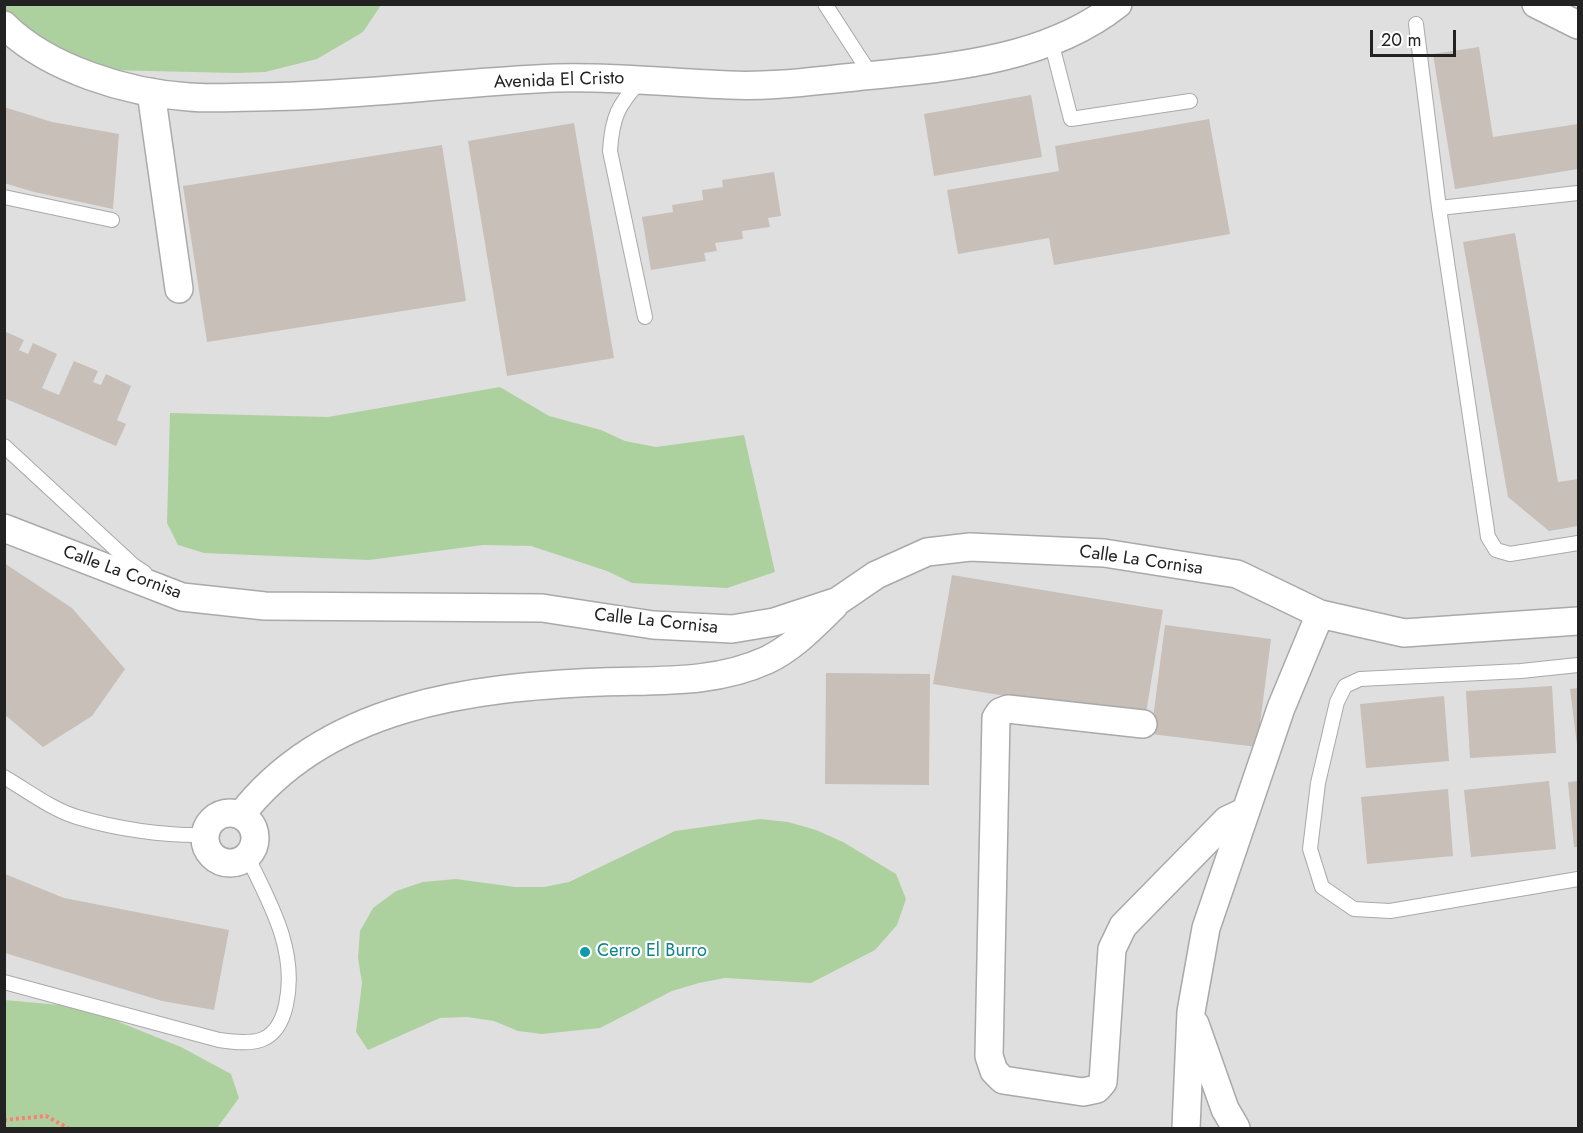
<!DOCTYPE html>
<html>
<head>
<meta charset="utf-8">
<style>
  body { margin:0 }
  #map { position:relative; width:1583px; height:1133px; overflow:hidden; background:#f2efe9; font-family:Jost,sans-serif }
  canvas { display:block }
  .frame { position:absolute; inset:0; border:6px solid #222; pointer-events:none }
  .scale { position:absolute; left:1370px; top:30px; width:86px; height:27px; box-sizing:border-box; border:3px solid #222; border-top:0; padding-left:8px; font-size:18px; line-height:21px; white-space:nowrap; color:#222; -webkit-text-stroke:4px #fff; paint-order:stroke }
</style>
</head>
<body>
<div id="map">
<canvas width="1583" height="1133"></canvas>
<div class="frame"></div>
<div class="scale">20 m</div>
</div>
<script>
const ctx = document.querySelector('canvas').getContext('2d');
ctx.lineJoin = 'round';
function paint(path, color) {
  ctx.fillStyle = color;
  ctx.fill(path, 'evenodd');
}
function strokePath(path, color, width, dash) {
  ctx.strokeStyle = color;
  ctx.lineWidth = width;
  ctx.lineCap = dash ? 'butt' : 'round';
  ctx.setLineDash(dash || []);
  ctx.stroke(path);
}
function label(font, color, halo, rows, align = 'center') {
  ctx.font = font + ' Jost,sans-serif';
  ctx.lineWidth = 4.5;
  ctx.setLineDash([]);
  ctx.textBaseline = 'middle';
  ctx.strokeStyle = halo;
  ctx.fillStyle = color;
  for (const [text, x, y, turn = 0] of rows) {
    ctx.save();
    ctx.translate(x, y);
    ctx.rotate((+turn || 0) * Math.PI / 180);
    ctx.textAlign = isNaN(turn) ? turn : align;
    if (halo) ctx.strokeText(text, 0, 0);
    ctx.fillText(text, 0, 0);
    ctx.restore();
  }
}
paint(new Path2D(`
  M5 5H1578V1128H5Z`), '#e0dfdf');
paint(new Path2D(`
  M4 5H381L363 32 317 59 265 72 237 73 104 70 31 37 5 17Z
  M500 387 549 416 601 430 625 441 656 447 744 435 775 572 727 588 632 583 607 571 531 546 483 545 369 560 204 553 178 545 167 523 170 413 328 417Z
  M760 819 788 822 816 830 843 842 896 874 906 899 897 925 875 950 811 983 725 978 699 983 672 991 600 1028 542 1034 518 1031 494 1021 467 1017 440 1018 368 1050 356 1032 362 983 358 958 360 931 373 908 396 891 423 882 456 879 515 887H544L569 882 675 831Z
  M5 1000 70 1006 99 1014 181 1047 231 1074 239 1098 217 1128H5Z`), '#add19e');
paint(new Path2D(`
  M1479 47 1493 137 1578 124V169L1455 189 1433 54Z
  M1031 95 1042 157 934 176 924 114Z
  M4 107 52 122 119 134 113 209 34 192 4 183Z
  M1209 119 1230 234 1054 265 1049 238 958 254 947 190 1059 171 1055 146Z
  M574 123 614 358 507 376 468 141Z
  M442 145 466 301 207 342 183 186Z
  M774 172 781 216 768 218 770 227 742 231 743 239 715 243 717 251 704 253 706 261 651 270 642 217 673 212 672 205 703 200 702 190 723 187 722 180Z
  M1515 233 1558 482 1578 479V526L1549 531 1508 497 1463 242Z
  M4 331 24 340 19 350 28 354 33 343 57 354 42 388 59 395 74 361 98 371 93 382 101 385 106 374 131 386 117 420 126 424 116 446 4 398Z
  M4 563 72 608 125 669 92 716 43 747 4 714Z
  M952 575 1163 610 1145 719 933 684Z
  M1165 625 1271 639 1257 747 1151 734Z
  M826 673 930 674 929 785 825 784Z
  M1552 686 1556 753 1470 758 1466 691Z
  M1578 688V744L1577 745 1570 689Z
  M1444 696 1449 761 1366 768 1360 704Z
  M1549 781 1556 849 1471 857 1464 790Z
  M1578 781V847H1574L1568 782Z
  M1448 789 1453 856 1367 864 1361 797Z
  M5 874 64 898 229 930 214 1010 162 1001 5 953Z`), '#c7bfb8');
const service = new Path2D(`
  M825 4 871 75
  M1416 24 1439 208 1488 537 1496 550 1510 554 1578 543
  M1051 41 1071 119 1190 101
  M641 80C618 105 612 117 610 151L645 317
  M4 197 112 220
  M1439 208 1578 193
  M4 446 133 565 145 573
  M1578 665 1521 671 1360 679 1345 686 1337 702 1318 783 1310 849 1322 887 1354 909 1390 911 1578 879
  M4 777C28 791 51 809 77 817 116 829 165 836 205 835
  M4 982 219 1040C254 1045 277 1045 286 1005 298 951 270 903 247 856`);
const minor = new Path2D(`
  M1536 4 1578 25
  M4 25C48 69 128 93 189 97 211 99 235 97 258 97 357 96 457 82 556 78 614 76 671 83 729 85 771 87 813 81 855 77 944 68 1045 62 1118 4
  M151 92 179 289
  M4 528 182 597 265 606 542 608 653 625 732 629 774 622 838 601 876 575 927 552 970 547 1104 553 1237 574 1320 614 1404 633 1578 621
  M1143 724 1008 709 1000 712 996 718 989 1056 994 1071 1003 1080 1083 1092 1097 1089 1103 1082 1112 949 1123 926 1227 820 1246 811
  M205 838a25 25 0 1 1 50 0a25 25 0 1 1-50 0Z
  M241 815C326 705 472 687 602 682 657 680 715 684 767 660 794 647 813 626 834 606
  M1195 1024 1225 1109 1236 1128
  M1186 1128 1191 1012 1206 928 1281 708 1320 614`);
strokePath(service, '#a9a9a9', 16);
strokePath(minor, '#a9a9a9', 30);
strokePath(new Path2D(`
  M4 1120 46 1116 68 1128`), '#fa8072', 4, [3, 3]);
strokePath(service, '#fff', 14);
strokePath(minor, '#fff', 27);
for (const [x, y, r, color] of [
  [585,952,6,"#0f9aa8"]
]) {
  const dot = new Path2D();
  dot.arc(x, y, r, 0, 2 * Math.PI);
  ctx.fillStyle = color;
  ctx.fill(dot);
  strokePath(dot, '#fff', 2);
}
label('18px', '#222', '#fff', [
  ["Avenida El Cristo",559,81,-2],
  ["Calle La Cornisa",1141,561,8],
  ["Calle La Cornisa",122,573,20],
  ["Calle La Cornisa",656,622,6]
]);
label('18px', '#0d838f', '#fff', [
  ["Cerro El Burro",597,952]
], 'left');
</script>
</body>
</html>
